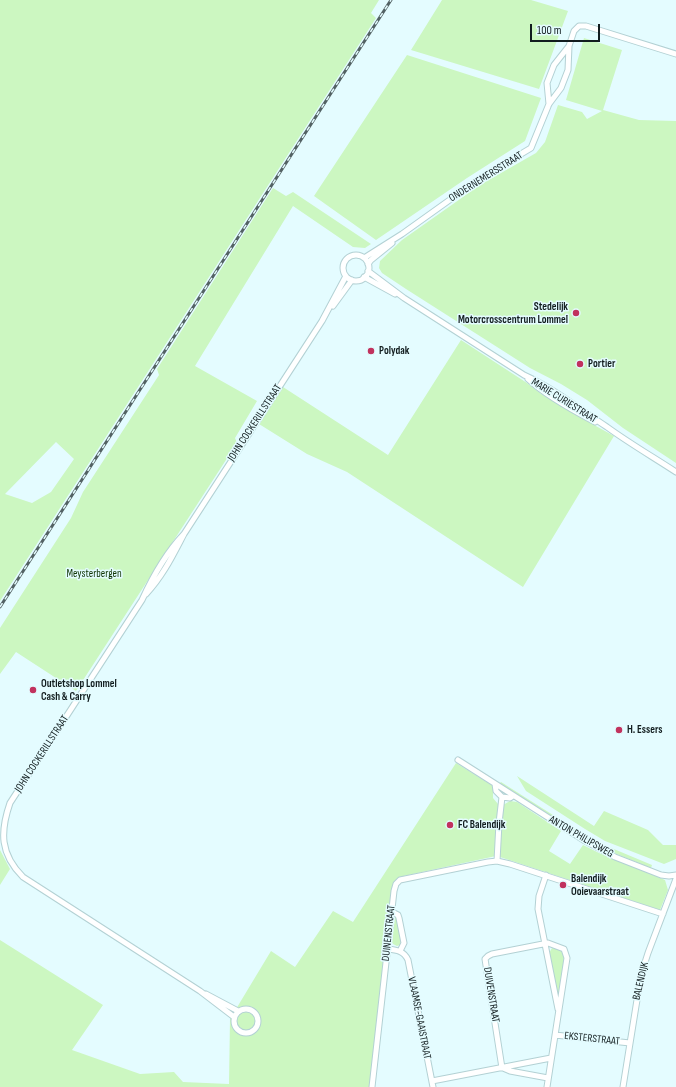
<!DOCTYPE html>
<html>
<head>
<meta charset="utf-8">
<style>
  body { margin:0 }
  #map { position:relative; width:676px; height:1087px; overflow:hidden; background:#e4fcff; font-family:"Sofia Sans Condensed",sans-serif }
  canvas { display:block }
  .scale { position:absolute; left:530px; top:24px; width:70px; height:18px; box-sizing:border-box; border:2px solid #121d1f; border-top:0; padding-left:5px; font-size:12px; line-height:14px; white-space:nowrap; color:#121d1f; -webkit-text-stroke:3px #e4fcff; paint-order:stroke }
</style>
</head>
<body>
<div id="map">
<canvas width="676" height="1087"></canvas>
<div class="scale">100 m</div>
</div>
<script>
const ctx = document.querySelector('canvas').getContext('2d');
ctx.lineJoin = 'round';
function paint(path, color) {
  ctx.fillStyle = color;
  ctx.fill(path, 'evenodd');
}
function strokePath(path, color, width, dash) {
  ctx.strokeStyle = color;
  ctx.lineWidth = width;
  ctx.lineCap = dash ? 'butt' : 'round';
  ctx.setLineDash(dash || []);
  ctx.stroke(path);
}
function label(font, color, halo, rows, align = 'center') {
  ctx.font = font + ' "Sofia Sans Condensed",sans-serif';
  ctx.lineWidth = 3;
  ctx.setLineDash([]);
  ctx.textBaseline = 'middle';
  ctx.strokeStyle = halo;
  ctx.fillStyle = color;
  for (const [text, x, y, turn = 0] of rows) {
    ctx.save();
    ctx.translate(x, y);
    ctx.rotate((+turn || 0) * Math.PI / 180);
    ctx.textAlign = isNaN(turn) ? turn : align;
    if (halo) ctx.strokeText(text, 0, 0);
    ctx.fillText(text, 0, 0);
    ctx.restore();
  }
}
paint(new Path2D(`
  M0 0H379L371 13 376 18 0 601ZM56 442 74 459 51 492 32 503 5 494Z
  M442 0H531L568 11 539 89 411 50Z
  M584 38 622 50 603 110 639 120 676 121V463L623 428 587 400 561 384 530 368 406 289 382 273 379 268 380 261 402 240 480 185 536 153 545 142 558 105 582 112 587 119 602 111 566 100Z
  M407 55 541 98 525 141 467 178 376 240 314 196Z
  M273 188 286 196 293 192 371 244 365 248 353 247 293 206 195 366 257 401 235 438 237 443 76 691 16 652 0 674V628L71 518 83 492 159 375 157 369Z
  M461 340 527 383 540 393 576 415 614 436 523 587 347 472 307 454 259 424 283 387 388 455Z
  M456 763 493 786V798L498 804 496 856 399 877 394 882 390 900 370 1087H0V940L103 1005 72 1050 140 1074 174 1072 183 1082 229 1084 230 1019 271 951 295 967 333 911 353 922Z
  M517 776 594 826 604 811 648 830 663 845H676V859L664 864 605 841 585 829 526 791Z
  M501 782 586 836 592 841V842L499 784Z
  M510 801 517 802 561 831 549 851 570 864 583 845 599 853 665 880 668 890 660 910 500 857 503 805Z
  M609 847 652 865 651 868 607 850Z
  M0 850 10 869 0 885Z
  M395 917 397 919 401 941 400 945 397 946 393 944 392 942Z
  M552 948 563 951 566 957 559 996H557L549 953Z`), '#ccf7c1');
const street = new Path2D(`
  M549 104 547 83 554 65 569 46 574 31 579 26H586L676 54
  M343 268a13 13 0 1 1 26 0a13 13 0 1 1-26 0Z
  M364 258 402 234 479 179 531 148 549 104 561 88 568 70 569 46
  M368 264 371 260 392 243
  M368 271 404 298 524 375C555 389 579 409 607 427 629 443 653 457 676 472
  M364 277 395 294
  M333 306 352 280
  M528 379C545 395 574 411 595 422
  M184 534C166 553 153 576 142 600L10 803C0 832 0 854 23 877L200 991 234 1017
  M146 594C163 576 173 555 184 534L322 321 346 276
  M458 760 585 841 615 857 661 875 669 876 676 875
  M495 784 496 791 502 797 510 798 513 796
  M497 861 499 823 502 797
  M546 875 539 896 538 909 558 1009
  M392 912 398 915 399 918 404 943 400 951
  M388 949C397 950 404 951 408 960L433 1087
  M206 994 238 1011
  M234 1021a12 12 0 1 1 24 0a12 12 0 1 1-24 0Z
  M555 1035 630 1043
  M502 1068 485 959 488 956 492 954 548 943 564 949 567 958 547 1087
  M503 1068 510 1071 548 1078
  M432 1081 551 1058
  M372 1087 394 891 396 884 400 880 488 862 497 861 510 864 663 914
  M623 1087 641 975 648 953 676 879`);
strokePath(street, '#b3d1d4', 7);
strokePath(street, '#fff', 5);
const rail = new Path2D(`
  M0 607 391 0`);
strokePath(rail, '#536264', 3);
strokePath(rail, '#e4fcff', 1.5, [4.5]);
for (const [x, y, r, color] of [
  [576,313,4,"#c1325e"],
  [371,351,4,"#c1325e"],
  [580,364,4,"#c1325e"],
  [33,690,4,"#c1325e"],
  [619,730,4,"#c1325e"],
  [450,825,4,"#c1325e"],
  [563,885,4,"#c1325e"]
]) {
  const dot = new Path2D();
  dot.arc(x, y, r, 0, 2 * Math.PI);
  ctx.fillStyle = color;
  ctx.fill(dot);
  strokePath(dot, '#e4fcff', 1.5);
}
label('11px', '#121d1f', '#e4fcff', [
  ["ONDERNEMERSSTRAAT",486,177,-32],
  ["MARIE CURIESTRAAT",564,401,32],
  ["JOHN COCKERILLSTRAAT",255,423,-57],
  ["JOHN COCKERILLSTRAAT",42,754,-57],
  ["ANTON PHILIPSWEG",581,837,30],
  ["DUINENSTRAAT",389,933,-84],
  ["BALENDIJK",641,981,-77],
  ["DUIVENSTRAAT",491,995,81],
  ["VLAAMSE-GAAISTRAAT",419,1018,79],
  ["EKSTERSTRAAT",592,1039,6]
]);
label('bold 11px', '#121d1f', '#e4fcff', [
  ["Stedelijk",568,307,"right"],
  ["Motorcrosscentrum Lommel",568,320,"right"],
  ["Polydak",379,351],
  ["Portier",588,364],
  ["Outletshop Lommel",41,684],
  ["Cash & Carry",41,697],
  ["H. Essers",627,730],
  ["FC Balendijk",458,825],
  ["Balendijk",571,879],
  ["Ooievaarstraat",571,892]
], 'left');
label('11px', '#0f3404', '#e4fcff', [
  ["Meysterbergen",94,574]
]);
</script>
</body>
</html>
